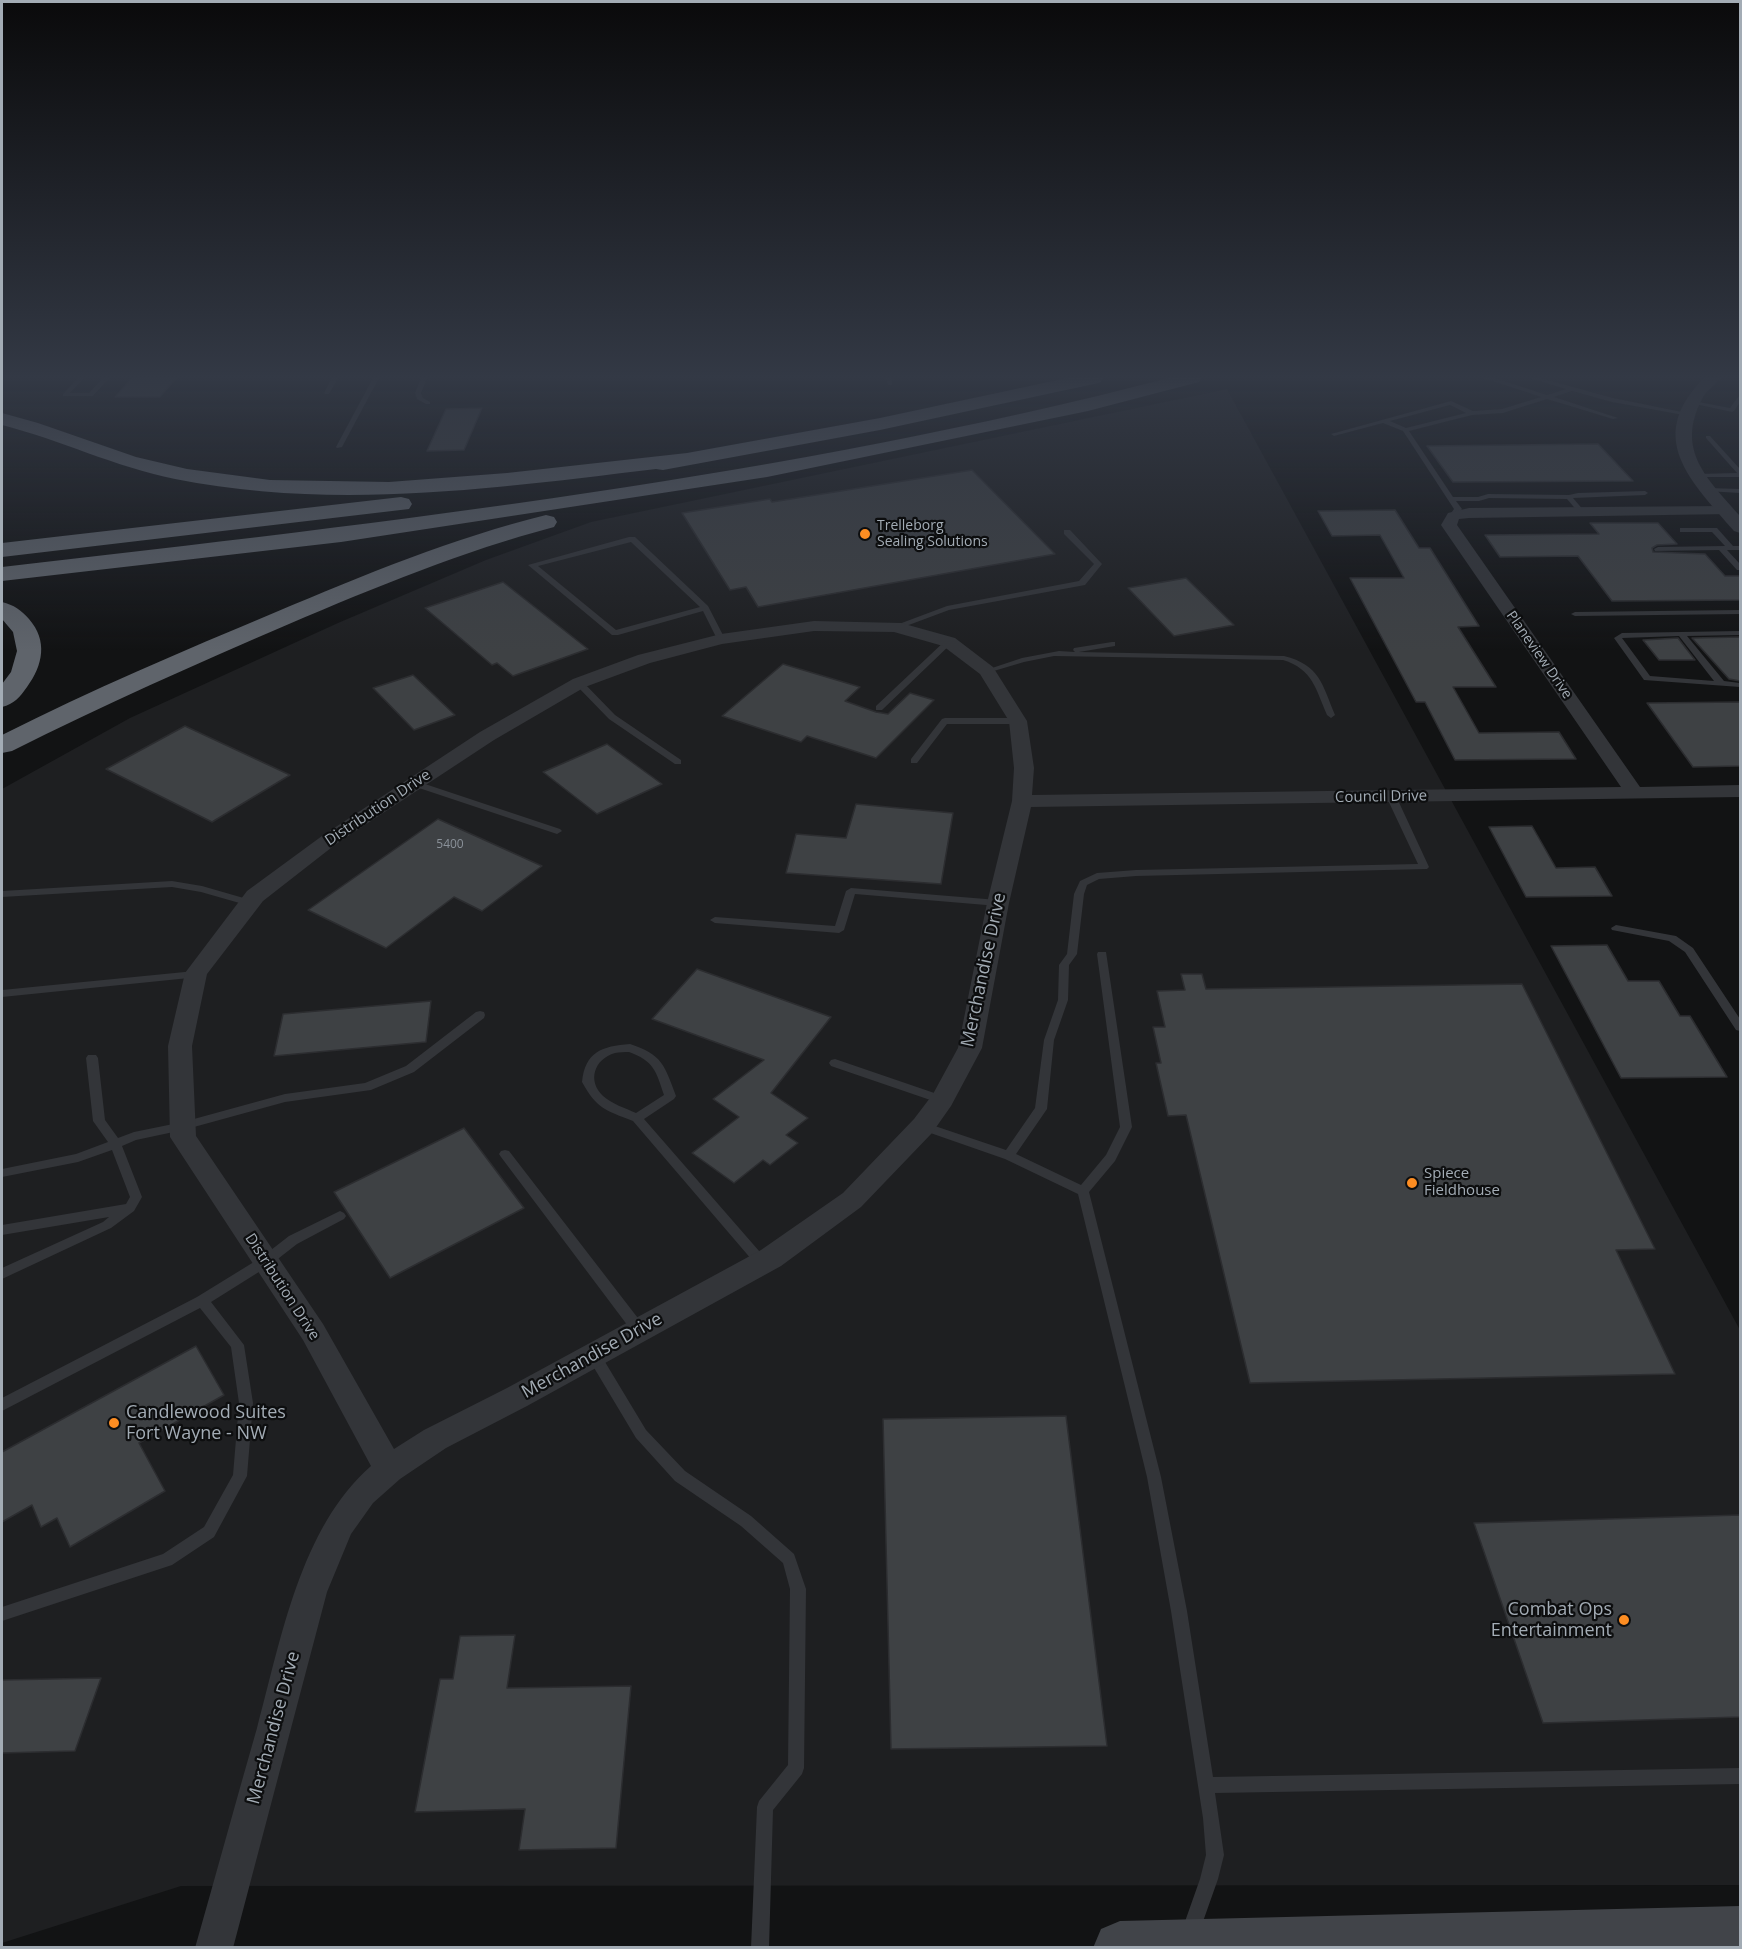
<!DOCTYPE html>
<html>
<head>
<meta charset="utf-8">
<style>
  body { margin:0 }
  #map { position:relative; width:1742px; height:1949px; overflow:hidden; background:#121314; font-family:"Open Sans",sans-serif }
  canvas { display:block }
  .frame { position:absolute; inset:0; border:3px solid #a3acb5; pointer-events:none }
</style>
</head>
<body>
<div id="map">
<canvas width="1742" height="1949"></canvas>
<div class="frame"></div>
</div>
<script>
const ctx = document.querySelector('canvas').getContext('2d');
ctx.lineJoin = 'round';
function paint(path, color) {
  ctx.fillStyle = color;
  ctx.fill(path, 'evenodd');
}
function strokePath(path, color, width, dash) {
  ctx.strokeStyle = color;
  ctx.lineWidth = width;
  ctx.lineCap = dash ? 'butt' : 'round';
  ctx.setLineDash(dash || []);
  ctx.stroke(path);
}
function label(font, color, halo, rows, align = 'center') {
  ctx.font = font + ' "Open Sans",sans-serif';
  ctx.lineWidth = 4.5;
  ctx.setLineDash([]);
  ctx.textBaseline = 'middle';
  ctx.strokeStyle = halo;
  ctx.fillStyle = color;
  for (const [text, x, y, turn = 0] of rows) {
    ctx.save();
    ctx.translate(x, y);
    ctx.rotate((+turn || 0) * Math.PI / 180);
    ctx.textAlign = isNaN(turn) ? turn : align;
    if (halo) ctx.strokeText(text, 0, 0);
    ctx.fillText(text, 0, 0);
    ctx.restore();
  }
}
paint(new Path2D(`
  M1227 389 1740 1330V1885L181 1886 2 1943V789L130 718 338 623 486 560 591 522Z`), '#1e1f21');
const building = new Path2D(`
  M132 378H176L160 397H115Z
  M482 408 464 450 427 451 446 409Z
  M1598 444 1633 481 1453 482 1427 446Z
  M972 470 1055 554 758 607 746 587 730 590 682 513 770 499 772 502Z
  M1395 510 1419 548H1430L1479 626 1458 627 1496 687H1453L1479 733 1559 732 1576 759 1455 760 1425 702H1416L1350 578H1404L1380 535 1332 536 1318 511Z
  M1590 523H1658L1677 544 1657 545 1652 548 1653 552 1705 554 1725 576H1740V600L1612 601 1578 556 1500 557 1485 535 1599 534Z
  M1186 578 1234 625 1174 636 1128 588Z
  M503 582 588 649 513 676 497 663 492 665 425 608Z
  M1740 637V681L1729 679 1692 638Z
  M1678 638 1695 660H1659L1643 640Z
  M783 664 860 687 845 701 876 712 888 714 910 693 934 700 876 758 807 736 801 742 722 716Z
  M413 675 455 715 414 730 373 688Z
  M1740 702V766L1693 767 1647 703Z
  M185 726 290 775 212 822 106 769Z
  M607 744 662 784 597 814 543 772Z
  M856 804 953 813 941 884 786 873 796 834 846 838Z
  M438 819 542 866 482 911 454 897 386 948 308 910Z
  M1532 826 1556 868 1595 867 1612 896 1526 897 1489 827Z
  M1607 945 1628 981H1659L1680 1016H1690L1727 1077 1621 1078 1551 946Z
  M697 969 831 1017 771 1093 808 1118 786 1135 798 1143 770 1165 763 1160 734 1183 692 1153 739 1117 713 1099 764 1060 652 1019Z
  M1181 974H1202L1206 989 1522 984 1655 1249 1616 1250 1675 1374 1250 1383 1186 1115 1168 1116 1156 1063H1161L1153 1027H1165L1157 991 1185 990Z
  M431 1001 426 1042 274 1056 283 1014Z
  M464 1128 524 1208 390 1278 334 1192Z
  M196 1346 224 1395 139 1443 165 1491 70 1547 57 1518 41 1527 32 1505 2 1522V1452Z
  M1066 1416 1107 1746 891 1749 883 1419Z
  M1740 1515V1717L1543 1723 1474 1523Z
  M515 1635 507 1688 631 1686 616 1848 519 1850 525 1809 415 1812 440 1679H453L460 1636Z
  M101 1678 75 1751 2 1753V1680Z`);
paint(building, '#3e4144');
strokePath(building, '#2c2d30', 1.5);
paint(new Path2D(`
  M78 378H84L70 393H89L103 378H109L93 396H63V394Z
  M332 378H338L329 394H325L324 393Z
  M373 378H379L342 447 337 448 336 447Z
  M421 378H427L421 393 423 398 430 402V404H426L417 399 415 393Z
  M886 378H892V385H888Z
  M1484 378H1494L1547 395 1566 389 1530 378H1540L1613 398 1692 414 1689 416 1612 402 1572 391 1554 397 1618 418 1613 419 1547 399 1503 413 1472 415 1409 431 1453 497H1478L1488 494 1569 495 1578 493 1645 491 1648 493 1645 495 1573 498 1585 512 1581 514 1579 513 1567 499 1489 498 1479 501H1456L1462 509 1455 517H1451L1449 516 1454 509 1403 431 1383 423 1334 436 1331 434 1451 401 1473 411 1502 409 1541 397ZM1450 405 1466 413 1406 428 1390 421Z
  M1740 396V402L1734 411 1732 412 1690 403 1693 401 1730 408 1738 397Z
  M1706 436H1710L1740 469V477H1695L1694 476 1697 474 1737 473 1706 438Z
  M1708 488 1740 489V493L1706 491 1705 490Z
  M1680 528H1717L1733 546H1740V550H1727L1740 564V570H1737L1719 550 1655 551 1654 549 1658 547 1725 546 1712 532H1680Z
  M1064 530H1070L1102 564 1085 585 949 610 898 629H892L891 627 947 606 1079 581 1094 564 1064 534Z
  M629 537H635L708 606 725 639 724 641H718L703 611 618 635H612L528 565ZM631 542 700 607 616 630 538 566Z
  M1740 610V614L1575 616 1571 614 1575 612Z
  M1740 631V635L1687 636 1724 681 1740 683V687L1644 680 1614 638 1622 633ZM1679 636 1714 681 1650 676 1622 638Z
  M946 640H949L953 642 882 710H876V706Z
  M1112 642H1115V646L1079 652 1284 656C1320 665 1322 684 1335 715L1331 718 1327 715C1316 690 1313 669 1283 660L1054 656 1024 662 987 673 983 671 1022 658 1059 651 1075 652 1073 650 1074 648Z
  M576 681H582L615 715 681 760V764H675L609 719 576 685Z
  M945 718H1018L1022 721 1018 724H947L917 763H911V759L942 719Z
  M416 781 560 829 562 831 557 834 413 786 411 784 413 782Z
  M1391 793 1396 796 1429 867 1427 869 1136 876 1099 879 1087 885 1084 894 1077 954 1069 965 1068 1000 1054 1040 1047 1109 1016 1154 1081 1185 1106 1155 1120 1127 1097 954 1098 952H1106L1132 1127 1115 1161 1089 1192 1161 1477 1187 1611 1213 1777 1740 1768V1784L1215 1793 1224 1855 1218 1879 1200 1930 1197 1936 1191 1939 1185 1936 1182 1930 1200 1879 1206 1855 1203 1818 1171 1611 1147 1477 1078 1194 1005 1159 919 1129 917 1126 919 1123 923 1122 1006 1150 1035 1108 1044 1040 1058 1000 1059 965 1067 954 1074 894 1080 881 1097 873 1136 870 1418 864 1386 796Z
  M172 881 202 886 254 901 255 903 250 906 201 892 172 887 2 897V891Z
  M851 888 998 900 1003 903 998 906 855 894 844 930 839 933 715 923 710 920 715 917 835 926 846 891Z
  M1616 925 1676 936 1693 948 1740 1019V1031L1736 1030 1685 952 1669 941 1612 930 1611 928Z
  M195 971 200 975 199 977 2 997V990Z
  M480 1011 484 1012 485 1015 484 1018 414 1072 371 1090 285 1102 183 1130 136 1140 122 1146 142 1197 134 1211 111 1228 2 1279V1268L103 1222 109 1217 2 1235V1225L126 1204 130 1197 112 1150 78 1162 2 1177V1169L76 1154 108 1142 93 1121 86 1058 88 1055H96L98 1058 105 1120 118 1138 134 1132 183 1122 285 1094 365 1083 406 1066 476 1012Z
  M630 1044C662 1054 665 1066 676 1096L674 1099 644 1119 766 1259 768 1263 766 1267 762 1268 758 1267 633 1121C605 1110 597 1109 582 1082 585 1052 602 1046 630 1044ZM629 1052C654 1061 656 1071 664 1095L636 1113C625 1108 612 1104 603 1096 587 1081 594 1059 615 1053 619 1052 625 1052 629 1052Z
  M835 1059 946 1097 948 1100 946 1103 942 1104 831 1066 829 1063 831 1060Z
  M505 1150 509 1151 644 1326 646 1330 644 1334 639 1336 634 1334 501 1157 499 1154 501 1151Z
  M340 1211 344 1213 346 1216 344 1219 297 1244 270 1265 211 1302 244 1345 253 1403 247 1476 214 1537 172 1565 2 1621V1607L163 1554 204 1527 233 1475 239 1403 231 1347 200 1308 2 1411V1398L197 1297 262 1257 289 1236Z
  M594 1350 599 1352 646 1430 685 1471 751 1516 794 1554 806 1589 804 1768 802 1774 773 1810 769 1948H751L757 1807 759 1801 788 1765 790 1589 783 1563 741 1526 675 1481 636 1438 587 1356 589 1352Z`), '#333539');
paint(new Path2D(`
  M1725 506 1730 508 1733 511 1730 514 1469 518 1459 519 1457 525 1640 787 1740 785V797L1031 807 1009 903 982 1048 951 1106 932 1133 861 1207 781 1266 527 1406 446 1448 400 1479 373 1503 351 1534 327 1592 233 1948H195C216 1874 236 1801 257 1728 281 1640 300 1528 371 1466L303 1340 170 1137 168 1046 185 973 247 891 322 836 480 732 573 679 638 655 721 634 814 621 901 623 955 638 993 667 1027 721 1034 768 1032 795 1621 787 1441 525 1448 513 1469 508ZM814 631 894 632 943 646 980 674 1009 721 1014 768 1012 801 987 903 958 1048 933 1094 914 1119 843 1193 761 1250 507 1388 424 1430 394 1449 323 1324 196 1136 192 1046 207 974 263 901 336 844 494 740 585 687 650 663 722 644Z`), '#333539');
paint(new Path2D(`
  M1704 378H1721C1715 385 1706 391 1702 399 1675 451 1708 479 1740 516V533L1734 531C1691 481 1644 438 1704 378Z`), '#333539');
paint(new Path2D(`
  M1740 1906V1948H1093L1101 1929 1120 1921Z`), '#414449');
paint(new Path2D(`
  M1067 378H1103L1101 382 1094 384 880 430 663 470 656 469C497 488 335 511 175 479 115 467 61 440 2 425V413L38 423 136 457 187 469 270 480 389 482 507 473 687 453 880 418Z
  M1169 378H1201L1199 382 1088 411 767 477 341 542 2 581V567C393 522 787 477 1169 378Z
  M401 497 409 499 412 504 409 509 2 557V543Z
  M546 515 554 517 557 522 554 527C463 551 376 587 289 624 196 664 103 705 12 751L2 753V735C91 690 183 651 276 612 364 575 453 538 546 515Z
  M2 602C14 605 21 610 29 619 48 641 43 665 27 687 20 697 14 704 2 707V684L11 672 17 651 13 632 2 619Z`), '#5f646b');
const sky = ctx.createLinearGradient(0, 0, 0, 651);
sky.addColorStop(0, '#0a0a0b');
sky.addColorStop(0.58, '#333945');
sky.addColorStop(1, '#33394500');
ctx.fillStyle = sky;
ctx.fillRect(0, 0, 1742, 651);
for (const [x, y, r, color] of [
  [865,534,6,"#fd8d22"],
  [1412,1183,6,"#fd8d22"],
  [114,1423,6,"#fd8d22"],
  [1624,1620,6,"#fd8d22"]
]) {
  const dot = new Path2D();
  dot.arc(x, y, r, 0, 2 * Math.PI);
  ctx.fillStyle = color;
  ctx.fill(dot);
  strokePath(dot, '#0d0e0f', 2);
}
label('12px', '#8a9199', null, [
  ["5400",450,845]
]);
label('14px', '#a3acb5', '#0d0e0f', [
  ["Trelleborg",877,526],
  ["Sealing Solutions",877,542]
], 'left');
label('14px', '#a3acb5', '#0d0e0f', [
  ["Planeview Drive",1539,655,55]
]);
label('15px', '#a3acb5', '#0d0e0f', [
  ["Council Drive",1381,797,-1],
  ["Distribution Drive",378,808,-34],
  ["Distribution Drive",282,1287,57]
]);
label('15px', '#a3acb5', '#0d0e0f', [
  ["Spiece",1424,1174],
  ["Fieldhouse",1424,1191]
], 'left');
label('18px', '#a3acb5', '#0d0e0f', [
  ["Merchandise Drive",984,970,-78],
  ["Merchandise Drive",592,1356,-29],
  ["Merchandise Drive",274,1728,-75]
]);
label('18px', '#a3acb5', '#0d0e0f', [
  ["Candlewood Suites",126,1413],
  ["Fort Wayne - NW",126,1434],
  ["Combat Ops",1612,1610,"right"],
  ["Entertainment",1612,1631,"right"]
], 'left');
</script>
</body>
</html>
